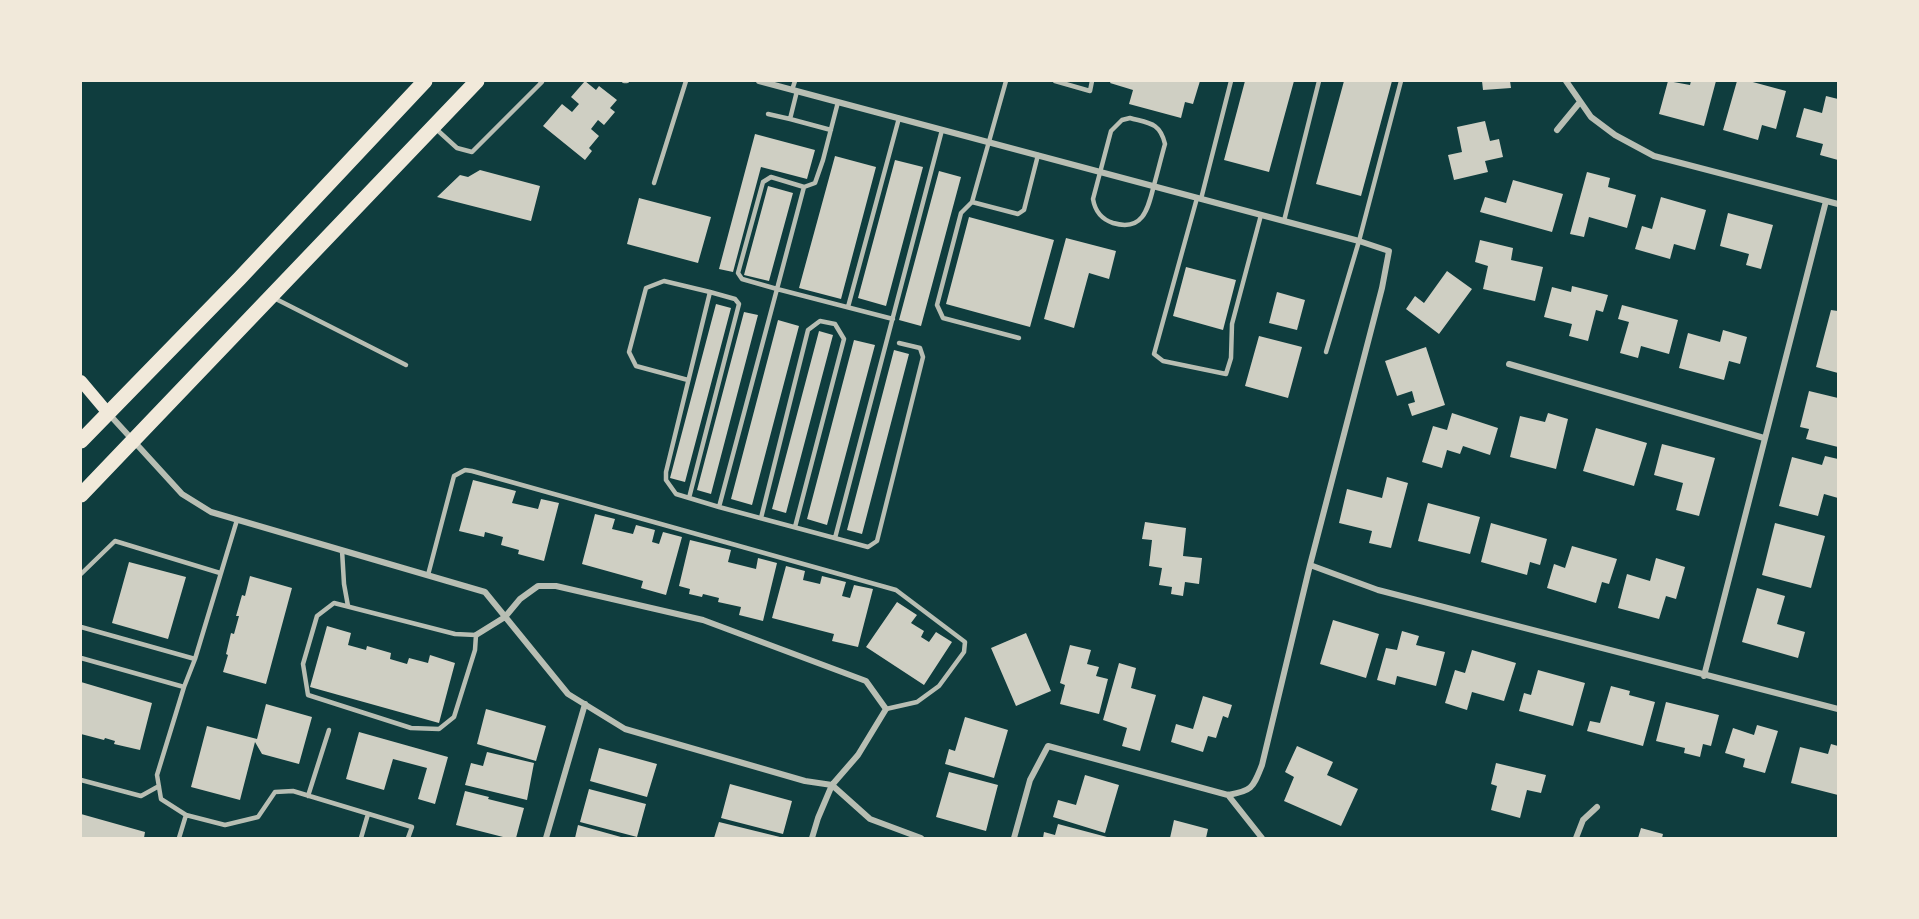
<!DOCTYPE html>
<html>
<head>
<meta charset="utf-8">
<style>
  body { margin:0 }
  #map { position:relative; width:1919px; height:919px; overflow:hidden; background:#0f3d3e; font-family:Rubik,sans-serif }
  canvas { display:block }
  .frame { position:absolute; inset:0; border:82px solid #f1e9da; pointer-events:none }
</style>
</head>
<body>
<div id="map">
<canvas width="1919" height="919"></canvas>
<div class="frame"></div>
</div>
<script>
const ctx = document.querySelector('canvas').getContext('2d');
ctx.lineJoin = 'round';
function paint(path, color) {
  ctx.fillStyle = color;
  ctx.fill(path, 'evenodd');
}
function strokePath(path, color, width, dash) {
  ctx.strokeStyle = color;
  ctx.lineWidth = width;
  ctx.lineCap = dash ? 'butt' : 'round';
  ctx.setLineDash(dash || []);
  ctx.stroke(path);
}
paint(new Path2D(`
  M585 81 596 90 599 86 617 100 610 108 615 112 604 125 598 120 591 129 599 136 589 148 592 151 585 160 543 126 562 104 572 112 579 104 571 97Z
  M1111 81H1200L1193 104 1185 102 1181 118 1129 104 1133 90 1110 83Z
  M1245 81H1294L1269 172 1224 160Z
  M1344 81H1392L1361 196 1316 184Z
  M1482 81H1510L1511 88 1483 90Z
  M1668 81 1690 85 1691 81H1716L1704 126 1659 114Z
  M1737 81H1749L1786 91 1776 129 1762 125 1758 140 1723 130Z
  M1826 96 1838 99V160L1820 155 1823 144 1796 137 1804 108 1822 113Z
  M1485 121 1490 141 1499 139 1503 157 1485 161 1488 172 1454 180 1448 155 1462 152 1457 127Z
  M755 134 815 150 807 179 761 167 733 272 719 269Z
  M835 156 876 167 841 299 799 288Z
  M895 160 923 167 886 306 858 298Z
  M480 170 540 186 531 221 437 197 460 175 468 177Z
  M939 171 961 177 921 326 899 320Z
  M1587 172 1610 178 1608 187 1636 195 1627 228 1589 217 1584 237 1570 234Z
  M1513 180 1563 194 1552 232 1480 212 1485 197 1506 203Z
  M768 186 793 193 769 281 744 275Z
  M1661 197 1706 210 1695 250 1674 244 1670 259 1635 249 1642 226 1652 229Z
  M639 198 711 217 698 263 627 244Z
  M1728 213 1773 225 1761 269 1746 265 1749 254 1720 246Z
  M969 217 1054 240 1030 327 946 304Z
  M1066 238 1116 251 1109 279 1089 273 1074 328 1044 319Z
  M1480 240 1513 248 1511 260 1543 267 1535 301 1483 289 1488 266 1475 262Z
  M1186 267 1236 280 1223 330 1173 316Z
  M1447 271 1472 289 1439 334 1406 309 1415 296 1424 303Z
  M1572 286 1608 295 1603 312 1596 310 1588 341 1569 336 1572 324 1544 317 1552 287 1571 292Z
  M1277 292 1305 300 1297 330 1269 323Z
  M716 304 731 308 685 482 670 478Z
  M1622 305 1678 320 1669 354 1641 346 1638 358 1620 353 1629 322 1618 319Z
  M1831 310 1838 311V373L1816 367Z
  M744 312 758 315 711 494 697 490Z
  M778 320 799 326 752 505 731 499Z
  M1723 330 1747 337 1740 364 1729 361 1724 380 1679 368 1688 333 1720 342Z
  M819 331 833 335 786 513 772 509Z
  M1259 336 1302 347 1288 398 1245 386Z
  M854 340 875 345 827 525 807 519Z
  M1426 347 1445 405 1412 416 1408 404 1415 402 1412 391 1397 396 1385 361Z
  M894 350 909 354 862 534 847 530Z
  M1809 391 1838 398V447L1806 439 1809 429 1800 427Z
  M1452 413 1498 428 1490 455 1463 446 1460 454 1447 450 1442 468 1422 462 1433 426 1447 430Z
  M1548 413 1568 419 1556 469 1510 457 1520 416 1545 422Z
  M1596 428 1647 443 1634 486 1583 471Z
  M1662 444 1715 458 1699 516 1676 510 1683 483 1654 475Z
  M1825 456 1838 459V498L1824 494 1818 516 1779 506 1792 457 1822 465Z
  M1387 477 1408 483 1391 548 1369 543 1372 531 1339 523 1347 489 1382 498Z
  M473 480 516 491 512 503 538 509 541 499 559 503 544 561 518 554 519 550 501 545 503 537 485 532 484 537 459 531Z
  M1428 503 1480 517 1470 554 1418 541Z
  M595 514 615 519 612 529 633 534 636 525 655 530 652 542 659 544 663 532 682 537 666 595 641 588 643 581 582 564Z
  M1145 522 1186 528 1183 556 1202 558 1199 584 1185 582 1183 596 1171 594 1172 587 1159 585 1162 568 1149 566 1152 540 1142 539Z
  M1491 523 1547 539 1540 565 1530 562 1527 575 1481 562Z
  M1775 523 1825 536 1811 588 1762 575Z
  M690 540 731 550 728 562 756 569 758 558 777 563 763 621 739 615 741 607 718 602 719 598 703 594 702 597 689 594 690 589 679 586Z
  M1572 546 1617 559 1609 584 1602 582 1596 603 1547 588 1554 564 1565 568Z
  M1656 558 1685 567 1676 599 1666 596 1659 619 1618 608 1627 574 1650 581Z
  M129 562 186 577 168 639 112 623Z
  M786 566 805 571 803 580 820 584 822 576 846 582 842 596 850 598 854 585 873 589 858 647 832 641 834 634 772 618Z
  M250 576 292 588 266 684 223 672 228 655 226 654 231 633 234 634 239 616H236L242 595 245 596Z
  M1757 588 1785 596 1777 624 1805 632 1798 658 1742 642Z
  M897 602 917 615 911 623 924 631 921 637 929 642 936 632 952 642 924 685 866 647Z
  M1333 620 1379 634 1366 678 1320 664Z
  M327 626 351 633 348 645 366 650 367 646 391 653 390 659 407 664 409 658 428 663 430 655 455 663 439 723 310 687Z
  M1402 631 1419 636 1416 645 1445 652 1436 686 1397 676 1395 685 1377 680 1386 648 1397 650Z
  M1026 633 1051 691 1016 706 991 648Z
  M1070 645 1091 650 1087 664 1099 667 1096 676 1108 679 1099 714 1060 704 1065 685 1060 683Z
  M1472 650 1516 663 1504 701 1472 692 1467 710 1445 703 1455 670 1465 673Z
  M1119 663 1136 668 1131 688 1156 695 1140 751 1122 746 1127 728 1103 720Z
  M1538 670 1585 683 1573 726 1519 711 1524 693 1531 695Z
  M81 682 152 703 140 750 114 744 115 741 105 738 104 740 81 734Z
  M1611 686 1630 691 1629 695 1655 702 1643 746 1587 731 1590 721 1600 723Z
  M1203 696 1232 705 1228 718 1223 716 1216 738 1208 736 1203 752 1171 742 1176 724 1193 729Z
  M1666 702 1719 715 1711 746 1703 744 1700 757 1684 753 1685 748 1656 741Z
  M266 704 312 717 299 764 262 754 255 742 240 800 191 787 207 726 257 739Z
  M486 709 546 726 536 761 477 744Z
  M965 717 1008 730 994 778 945 764 949 749 955 751Z
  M1757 725 1778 731 1765 773 1743 767 1745 759 1725 753 1733 728 1754 735Z
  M359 732 448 757 435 804 418 799 427 768 393 759 384 790 346 779Z
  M1831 744 1838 746V795L1791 783 1800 747 1828 754Z
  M1297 746 1333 762 1327 775 1358 789 1341 826 1284 801 1294 777 1285 772Z
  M599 748 657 764 647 797 590 781Z
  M487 752 534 763 527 800 465 785 471 763 483 766Z
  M1496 763 1546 775 1541 793 1527 790 1520 818 1491 810 1497 786 1491 784Z
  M949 772 998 785 986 831 936 817Z
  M1085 775 1119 785 1105 833 1053 817 1058 800 1076 805Z
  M730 784 792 801 783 834 721 818Z
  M589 789 646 804 637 837 580 822Z
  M465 791 489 797 488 799 524 808 516 838H507L456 825Z
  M81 814 145 832 144 838H81Z
  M1174 820 1208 829 1206 838H1170Z
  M719 822 780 837 779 838H714Z
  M1058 824 1107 837V838H1043L1044 832 1055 835Z
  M578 825 621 837V838H575Z
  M1641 828 1663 834 1662 838H1638Z`), '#cfcfc3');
strokePath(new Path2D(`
  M624 81H627
  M1006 81 972 202 961 213 937 305 943 318 1019 338
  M1055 81 1090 91 1092 81
  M792 90 795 81
  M797 91 790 119 831 130
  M768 114 790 119
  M1130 118C1148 123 1160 122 1165 144 1161 158 1158 171 1154 185 1148 209 1143 232 1113 223 1101 219 1095 211 1093 199L1111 131 1122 120Z
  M435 128 457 148 472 152 542 82 540 81
  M654 183 686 81
  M804 187 777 289 893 319
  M1197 198 1154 354 1163 361 1226 374 1231 358 1232 324 1261 215
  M1201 199 1231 81
  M972 202 1018 214 1024 210 1038 155
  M1284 221 1319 81
  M274 298 406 365
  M848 307 899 118
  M1326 352 1359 241 1401 81
  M688 380 636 366 629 352 646 288 664 281 710 292 666 472V480L676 494 719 507 777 289 742 279 738 273 763 182 771 177 804 187 815 183 823 160 838 102
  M689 498 739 304 735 299 710 292
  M719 507 868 547 877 541 923 357 920 348 899 343
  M761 518 808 330 820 321 835 324 844 339 795 527
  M237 520 195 659 184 687 157 775 161 799 186 815 225 825 258 817 275 792 293 791 412 827 408 838
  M835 538 942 130
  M342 550 344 584 348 606
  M81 574 115 541 220 573
  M428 575 454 476 465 470 472 471 896 590 965 642 964 652 939 686 917 702 886 709
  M334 603 455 634 476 635 475 650 454 717 439 729 411 728 308 695 303 664 317 616Z
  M81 627 195 659
  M81 658 184 687
  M81 780 141 796 159 786
  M308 796 329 730
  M179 838 186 815
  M361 838 368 814`), '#b8beb3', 4.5);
strokePath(new Path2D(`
  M759 81 1359 241 1389 251 1382 288 1310 565 1262 765C1253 787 1253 791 1228 795L1048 746 1030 780 1014 838
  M1566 81 1591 117 1615 135 1654 156 1838 204
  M1557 130 1580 102
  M1509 364 1764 438
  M108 413 182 494 211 512 485 592 568 694 625 729 805 781 832 785 870 819 921 838
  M1310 565 1378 590 1838 709
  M476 635 505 617 520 599 538 586H556L703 620 866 681 886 709 858 755 832 785 818 818 812 838
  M1704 676 1826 201
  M1228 795 1262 838
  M546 838 585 704
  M1576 838 1583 820 1597 807`), '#b8beb3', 6);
strokePath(new Path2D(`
  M81 381 108 413`), '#f1e9da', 12);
strokePath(new Path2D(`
  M81 441 240 278 425 81
  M81 495 477 81`), '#f1e9da', 15);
</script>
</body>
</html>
